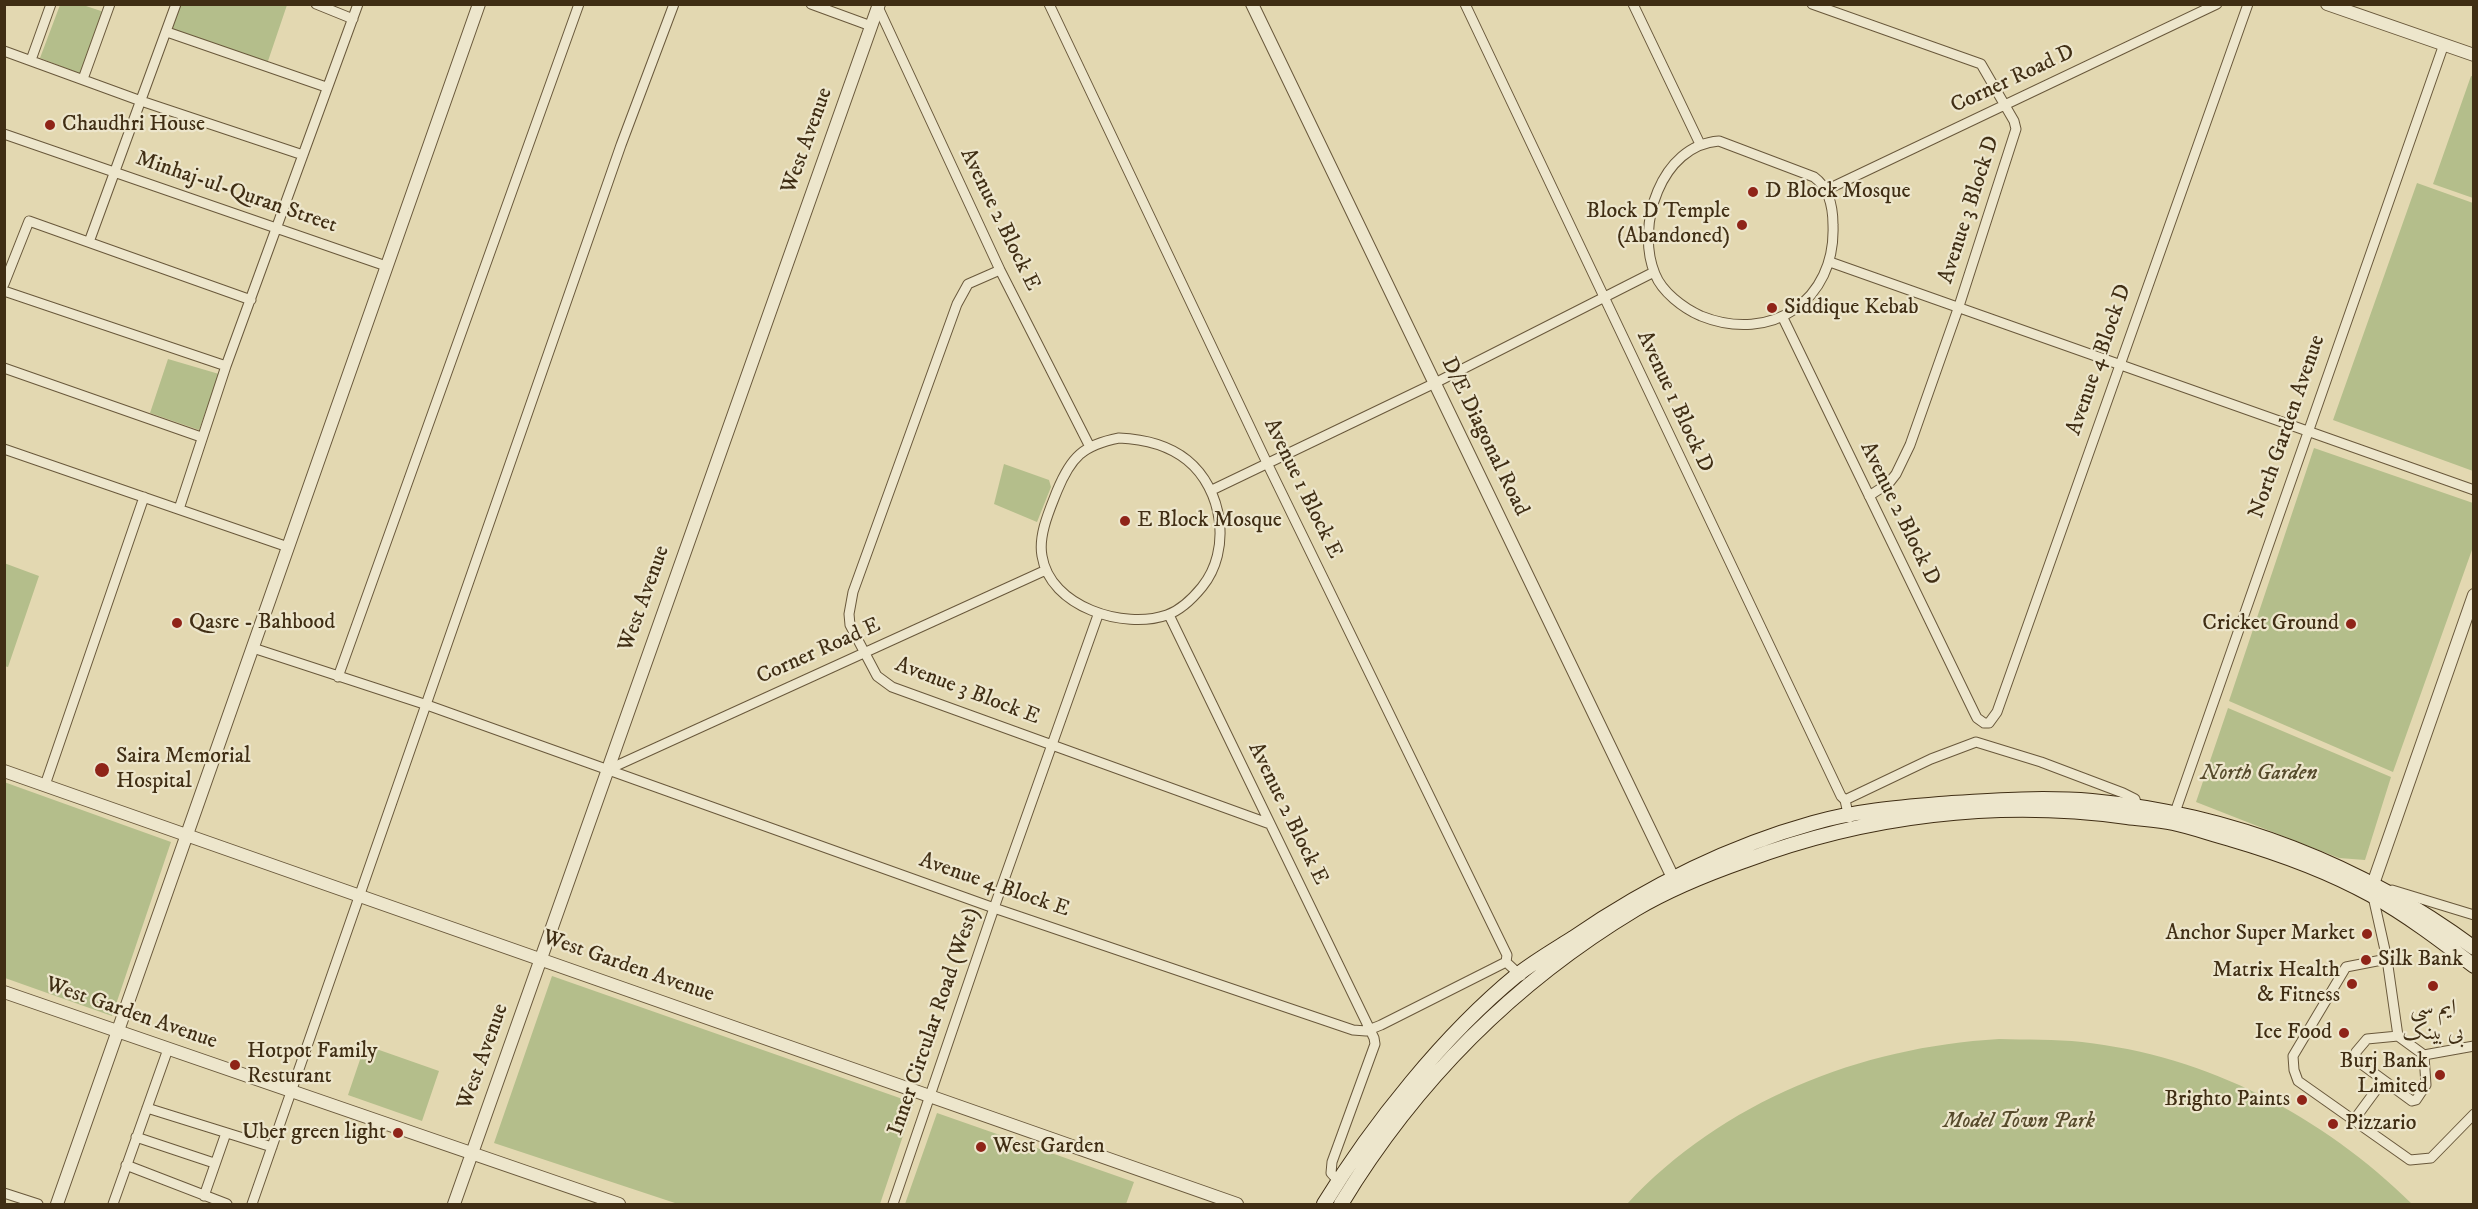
<!DOCTYPE html>
<html>
<head>
<meta charset="utf-8">
<style>
  body { margin:0 }
  #map { position:relative; width:2478px; height:1209px; overflow:hidden; background:#e3d8b1; font-family:"IM FELL DW Pica",serif }
  canvas { display:block }
  .frame { position:absolute; inset:0; border:6px solid #402e14; pointer-events:none }
</style>
</head>
<body>
<div id="map">
<canvas width="2478" height="1209"></canvas>
<div class="frame"></div>
</div>
<script>
const ctx = document.querySelector('canvas').getContext('2d');
ctx.lineJoin = 'round';
function paint(path, color) {
  ctx.fillStyle = color;
  ctx.fill(path, 'evenodd');
}
function strokePath(path, color, width, dash) {
  ctx.strokeStyle = color;
  ctx.lineWidth = width;
  ctx.lineCap = dash ? 'butt' : 'round';
  ctx.setLineDash(dash || []);
  ctx.stroke(path);
}
function label(font, color, halo, rows, align = 'center') {
  ctx.font = font + ' "IM FELL DW Pica",Amiri,serif';
  ctx.lineWidth = 4.5;
  ctx.setLineDash([]);
  ctx.textBaseline = 'middle';
  ctx.strokeStyle = halo;
  ctx.fillStyle = color;
  for (const [text, x, y, turn = 0] of rows) {
    ctx.save();
    ctx.translate(x, y);
    ctx.rotate((+turn || 0) * Math.PI / 180);
    ctx.textAlign = isNaN(turn) ? turn : align;
    if (halo) ctx.strokeText(text, 0, 0);
    ctx.fillText(text, 0, 0);
    ctx.restore();
  }
}
paint(new Path2D(`
  M60 5H83L104 12 81 74 40 58Z
  M178 5H287L267 64 173 29 171 25Z
  M2471 76 2474 77 2473 198 2433 184Z
  M2417 183 2473 203V471L2333 420Z
  M168 359 219 374 199 430 150 413Z
  M2314 448 2473 503V547L2393 772 2229 701Z
  M1004 464 1049 480 1051 487 1037 522 994 504Z
  M4 563 39 576 8 667 4 666Z
  M2228 708 2391 777 2365 860 2339 858 2196 802Z
  M4 782 171 842 112 1016 5 978Z
  M552 976 914 1103 880 1204H678L494 1143Z
  M1999 1039C2026 1040 2055 1039 2082 1042 2208 1056 2323 1116 2412 1204H1627C1723 1101 1860 1047 1999 1039Z
  M365 1045 439 1071 422 1121 348 1095Z
  M937 1113 1134 1182 1126 1204H905Z`), '#b4be8b');
const minor = new Path2D(`
  M316 4 353 19
  M811 4 871 26
  M1049 4 1268 465 1507 955 1506 962 1521 976
  M1465 4 1841 796 1845 800 1849 818
  M1633 4 1700 144
  M1812 4 1981 64 2014 121 2016 129 1959 306 1910 445 1896 474 1889 483 1869 496
  M878 7 1000 270 1090 447
  M167 32 326 87
  M4 51 141 101 303 155
  M31 60 51 4
  M83 79 110 4
  M4 134 386 266
  M1719 141 1814 177C1829 188 1833 206 1833 225 1836 301 1771 344 1701 316 1683 308 1662 292 1655 274 1635 226 1661 145 1719 141Z
  M1826 190 2217 4
  M89 242 176 4
  M1830 262 2474 490
  M1000 270 968 284 957 304 853 592 849 614 850 625 877 676 892 687 1270 824
  M4 284 29 221 251 300
  M4 291 226 366
  M1783 318 1974 712 1977 718 1984 723
  M4 368 201 437
  M1119 438C1143 439 1167 444 1187 460 1223 489 1232 550 1202 587 1193 598 1181 610 1167 615 1124 630 1050 607 1042 556 1038 535 1050 509 1057 491 1071 457 1083 445 1119 438Z
  M4 449 288 547
  M1212 490 1435 383 1654 272
  M179 509 226 366 358 4
  M1169 615 1374 1038 1375 1044 1332 1162 1331 1173 1338 1181
  M253 648 427 705 994 908 1353 1030 1366 1031 1381 1025 1506 962
  M338 677 579 4
  M1984 723H1989L1997 712 2248 4
  M607 770 1046 570
  M45 785 144 497
  M1845 800 1931 759 1976 742 2041 762 2123 793 2135 799 2137 806
  M2173 818 2444 44
  M2392 890 2474 915
  M2372 892 2387 959 2398 1036 2424 1055 2474 1046
  M2387 959 2346 967 2293 1056 2294 1070 2298 1081 2410 1160 2431 1158 2474 1114
  M2398 1036 2367 1039 2356 1052V1060L2412 1101 2416 1100 2426 1085 2424 1055
  M147 1108 272 1147
  M2354 1120 2382 1082
  M136 1137 214 1163
  M126 1165 227 1204
  M4 1193 38 1204
  M204 1196 226 1133
  M113 1204 168 1049
  M252 1204 621 145 674 4
  M893 1204 994 908 1098 615`);
const tertiary = new Path2D(`
  M1252 4 1677 886
  M2327 4 2474 55
  M4 771 1237 1204
  M2373 884 2474 595
  M4 992 619 1204
  M57 1204 479 4
  M454 1204 879 4`);
const secondary = new Path2D(`
  M1324 1204C1372 1125 1445 1034 1517 975 1535 961 1554 950 1573 938 1646 888 1727 847 1813 823 1858 810 1905 807 1952 803 1998 800 2045 797 2092 801 2231 814 2362 865 2474 948
  M1341 1204C1415 1082 1513 983 1636 909 1670 889 1707 874 1744 861 1866 815 1998 799 2127 817 2142 819 2158 820 2173 823 2192 827 2211 834 2230 839 2278 853 2326 870 2371 895 2407 915 2440 940 2474 966`);
strokePath(minor, '#69583b', 11);
strokePath(tertiary, '#69583b', 14);
strokePath(secondary, '#402e14', 16);
strokePath(minor, '#ede6cc', 9);
strokePath(tertiary, '#ede6cc', 12);
strokePath(secondary, '#ede6cc', 14);
for (const [x, y, r, color] of [
  [50,125,6,"#8f2418"],
  [1753,192,6,"#8f2418"],
  [1742,225,6,"#8f2418"],
  [1772,308,6,"#8f2418"],
  [1125,521,6,"#8f2418"],
  [177,623,6,"#8f2418"],
  [2351,624,6,"#8f2418"],
  [102,770,8,"#8f2418"],
  [2367,934,6,"#8f2418"],
  [2366,960,6,"#8f2418"],
  [2352,984,6,"#8f2418"],
  [2433,986,6,"#8f2418"],
  [2344,1033,6,"#8f2418"],
  [235,1065,6,"#8f2418"],
  [2440,1075,6,"#8f2418"],
  [2302,1100,6,"#8f2418"],
  [2333,1124,6,"#8f2418"],
  [398,1133,6,"#8f2418"],
  [981,1147,6,"#8f2418"]
]) {
  const dot = new Path2D();
  dot.arc(x, y, r, 0, 2 * Math.PI);
  ctx.fillStyle = color;
  ctx.fill(dot);
  strokePath(dot, '#ede6cc', 2);
}
label('22px', '#402e14', '#ede6cc', [
  ["Corner Road D",2013,80,-25],
  ["West Avenue",808,141,-70],
  ["Minhaj-ul-Quran Street",236,193,19],
  ["Avenue 3 Block D",1970,210,-72],
  ["Avenue 2 Block E",999,220,64],
  ["Avenue 4 Block D",2100,360,-71],
  ["Avenue 1 Block D",1674,402,65],
  ["North Garden Avenue",2288,427,-71],
  ["D/E Diagonal Road",1484,437,64],
  ["Avenue 1 Block E",1302,489,64],
  ["Avenue 2 Block D",1899,514,64],
  ["West Avenue",645,599,-70],
  ["Corner Road E",819,652,-24],
  ["Avenue 3 Block E",967,692,21],
  ["Avenue 2 Block E",1287,814,64],
  ["Avenue 4 Block E",994,886,19],
  ["West Garden Avenue",628,967,19],
  ["West Garden Avenue",131,1014,19],
  ["Inner Circular Road (West)",935,1022,-71],
  ["West Avenue",484,1057,-70]
]);
label('22px', '#402e14', '#ede6cc', [
  ["Chaudhri House",62,125],
  ["D Block Mosque",1765,192],
  ["Block D Temple",1730,212,"right"],
  ["(Abandoned)",1730,237,"right"],
  ["Siddique Kebab",1784,308],
  ["E Block Mosque",1137,521],
  ["Qasre - Bahbood",189,623],
  ["Cricket Ground",2339,624,"right"],
  ["Saira Memorial",116,757],
  ["Hospital",116,782],
  ["Anchor Super Market",2355,934,"right"],
  ["Silk Bank",2378,960],
  ["Matrix Health",2340,971,"right"],
  ["& Fitness",2340,996,"right"],
  ["ایم سی",2433,1009,"center"],
  ["بی بینک",2433,1034,"center"],
  ["Ice Food",2332,1033,"right"],
  ["Hotpot Family",247,1052],
  ["Resturant",247,1077],
  ["Burj Bank",2428,1062,"right"],
  ["Limited",2428,1087,"right"],
  ["Brighto Paints",2290,1100,"right"],
  ["Pizzario",2345,1124],
  ["Uber green light",386,1133,"right"],
  ["West Garden",993,1147]
], 'left');
label('italic 22px', '#574b2c', '#ede6cc', [
  ["North Garden",2259,774],
  ["Model Town Park",2019,1122]
]);
</script>
</body>
</html>
